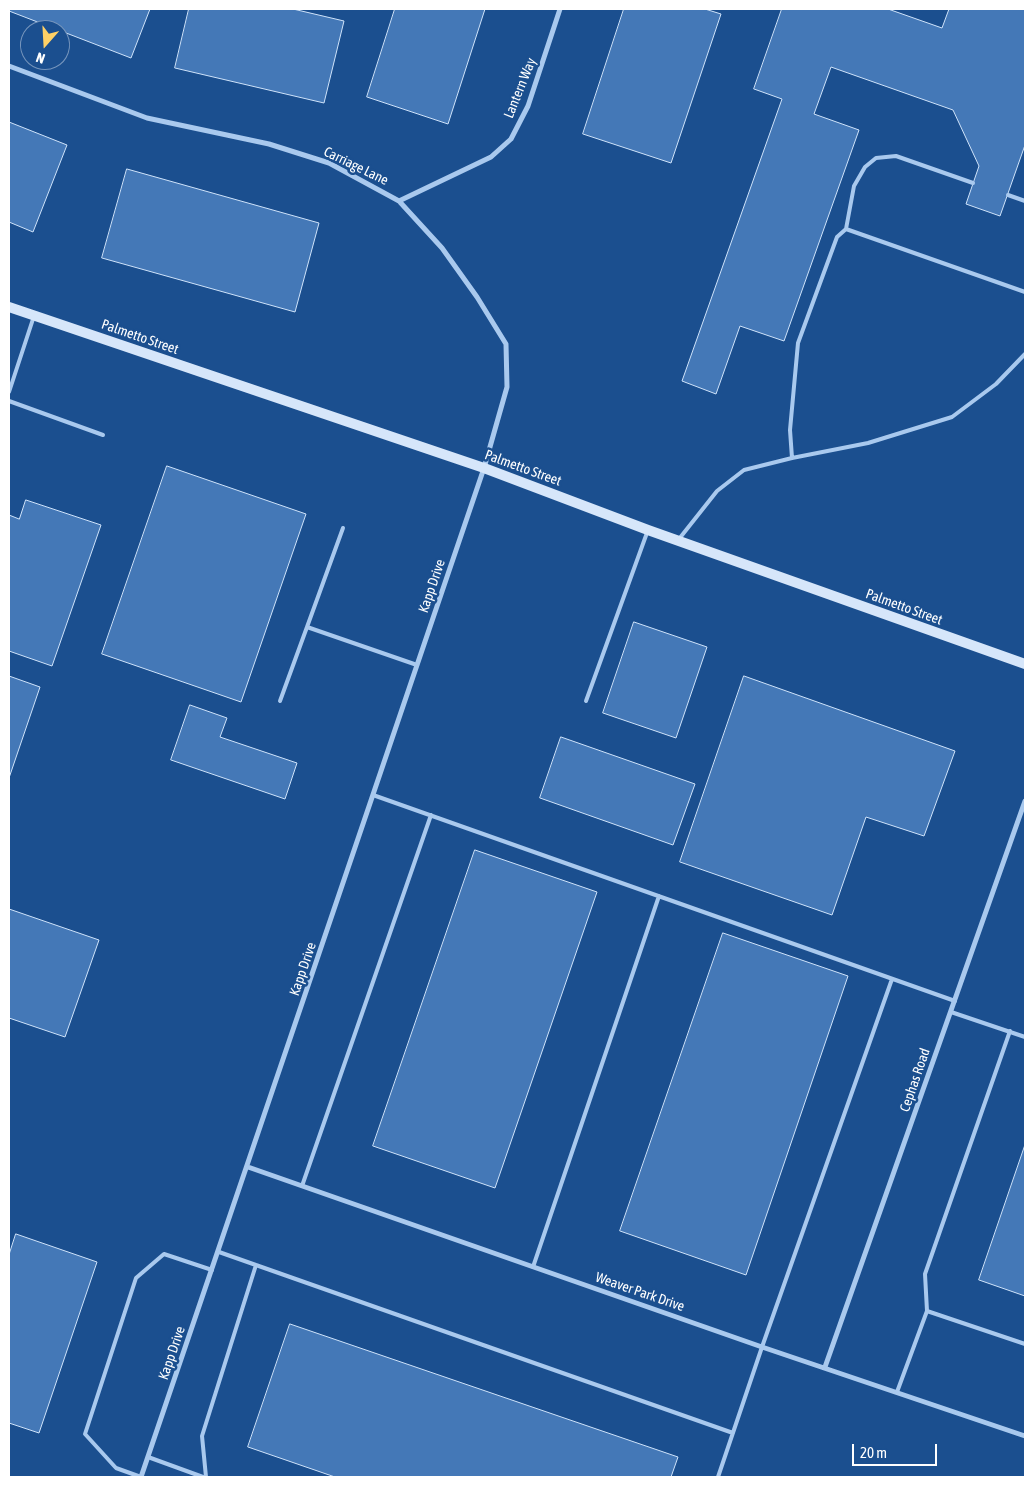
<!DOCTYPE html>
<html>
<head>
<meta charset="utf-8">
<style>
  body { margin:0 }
  #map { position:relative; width:1034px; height:1486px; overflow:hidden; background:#1b4f8f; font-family:"Asap Condensed",sans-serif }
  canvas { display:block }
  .frame { position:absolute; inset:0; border:10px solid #fff; pointer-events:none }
  .north { position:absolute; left:20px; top:20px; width:50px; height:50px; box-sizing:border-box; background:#1b4f8f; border:1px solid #7695bc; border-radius:50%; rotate:199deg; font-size:14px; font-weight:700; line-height:20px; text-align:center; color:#fff }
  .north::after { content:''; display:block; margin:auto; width:18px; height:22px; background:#ffd166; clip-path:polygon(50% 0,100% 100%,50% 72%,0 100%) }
  .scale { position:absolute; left:852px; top:1444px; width:85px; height:22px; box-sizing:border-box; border:2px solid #fff; border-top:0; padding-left:6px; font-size:15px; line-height:18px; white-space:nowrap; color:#fff; -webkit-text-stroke:4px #1b4f8f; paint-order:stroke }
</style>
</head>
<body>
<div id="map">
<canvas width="1034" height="1486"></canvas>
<div class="frame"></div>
<div class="north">N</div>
<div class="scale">20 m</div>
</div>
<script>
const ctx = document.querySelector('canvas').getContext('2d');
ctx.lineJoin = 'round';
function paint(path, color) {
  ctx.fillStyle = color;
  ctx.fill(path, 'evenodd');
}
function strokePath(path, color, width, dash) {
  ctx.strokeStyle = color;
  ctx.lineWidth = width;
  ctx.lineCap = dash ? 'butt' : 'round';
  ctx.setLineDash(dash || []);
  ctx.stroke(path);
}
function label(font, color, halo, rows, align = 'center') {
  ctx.font = font + ' "Asap Condensed",sans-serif';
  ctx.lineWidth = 5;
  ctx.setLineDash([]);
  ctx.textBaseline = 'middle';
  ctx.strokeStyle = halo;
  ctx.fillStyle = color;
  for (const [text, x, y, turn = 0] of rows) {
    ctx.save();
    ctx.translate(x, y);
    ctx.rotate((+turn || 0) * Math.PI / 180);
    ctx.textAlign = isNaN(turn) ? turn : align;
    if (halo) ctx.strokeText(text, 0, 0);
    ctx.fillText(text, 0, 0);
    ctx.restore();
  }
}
const building = new Path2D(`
  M9 9H150L131 58 9 11Z
  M189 9H293L344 21 324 103 175 68Z
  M395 9H485L448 124 367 97Z
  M624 9H705L721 14 671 163 583 134Z
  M782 9H888L942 28 949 9H1025V145L1000 216 966 204 979 166 953 110 831 67 814 114 859 130 784 341 740 326 716 394 682 381 782 99 754 89Z
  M9 122 67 145 33 232 9 222Z
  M127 169 319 223 295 312 102 258Z
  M167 466 306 514 241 702 102 654Z
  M26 500 101 525 52 666 9 651V515L19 519Z
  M634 622 707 647 676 738 603 713Z
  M9 676 40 687 9 778Z
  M744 676 955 751 924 836 866 817 832 915 680 862Z
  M190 705 227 718 220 737 297 763 285 799 171 760Z
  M561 737 695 784 673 845 540 798Z
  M475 850 597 892 495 1188 373 1146Z
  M9 909 99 940 65 1037 9 1018Z
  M723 933 848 976 746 1275 620 1231Z
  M1025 1145V1296L979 1280Z
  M16 1234 97 1262 39 1433 9 1423V1255Z
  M290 1324 678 1457 671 1477H335L248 1447Z`);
paint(building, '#4478b7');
strokePath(building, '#cfe3fa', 1);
strokePath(new Path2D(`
  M1008 195 1025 201
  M846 229 854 186 865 167 876 158 896 156 973 183
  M9 392 34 316
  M9 401 103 435
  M792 458 790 430 798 343 837 237 846 229 1025 292
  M679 539 717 491 744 470 792 458 868 443 952 417 996 384 1025 354
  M307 627 343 528
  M280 701 307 627 417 665
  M586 701 648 530
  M373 795 955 1001
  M951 1012 1025 1037
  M302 1186 431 815
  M219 1252 733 1433
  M533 1267 659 896
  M927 1311 925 1274 1010 1031
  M897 1392 927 1311 1025 1344
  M148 1457 203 1477
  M141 1477 116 1468 85 1434 136 1278 164 1254 212 1270
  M206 1477 202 1436 256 1265
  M718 1477 762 1347 892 979`), '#a9c9ee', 4);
strokePath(new Path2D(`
  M9 66 147 118 269 144 329 163 399 201 442 248 477 297 506 344 507 387 484 468 141 1477
  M399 201 491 157 511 139 528 106 560 9
  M248 1167 762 1347 1025 1436
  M825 1367 1025 801`), '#a9c9ee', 5);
strokePath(new Path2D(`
  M9 307 484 468 648 530 1025 664`), '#d6e6fa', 10);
label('14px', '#fff', '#1b4f8f', [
  ["Lantern Way",520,88,-68],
  ["Carriage Lane",356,166,26],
  ["Palmetto Street",140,337,19],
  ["Palmetto Street",523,468,20],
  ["Kapp Drive",432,586,-71],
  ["Palmetto Street",904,607,20],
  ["Kapp Drive",303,969,-71],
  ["Cephas Road",915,1080,-71],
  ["Weaver Park Drive",640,1292,19],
  ["Kapp Drive",172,1353,-71]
]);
</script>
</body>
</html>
